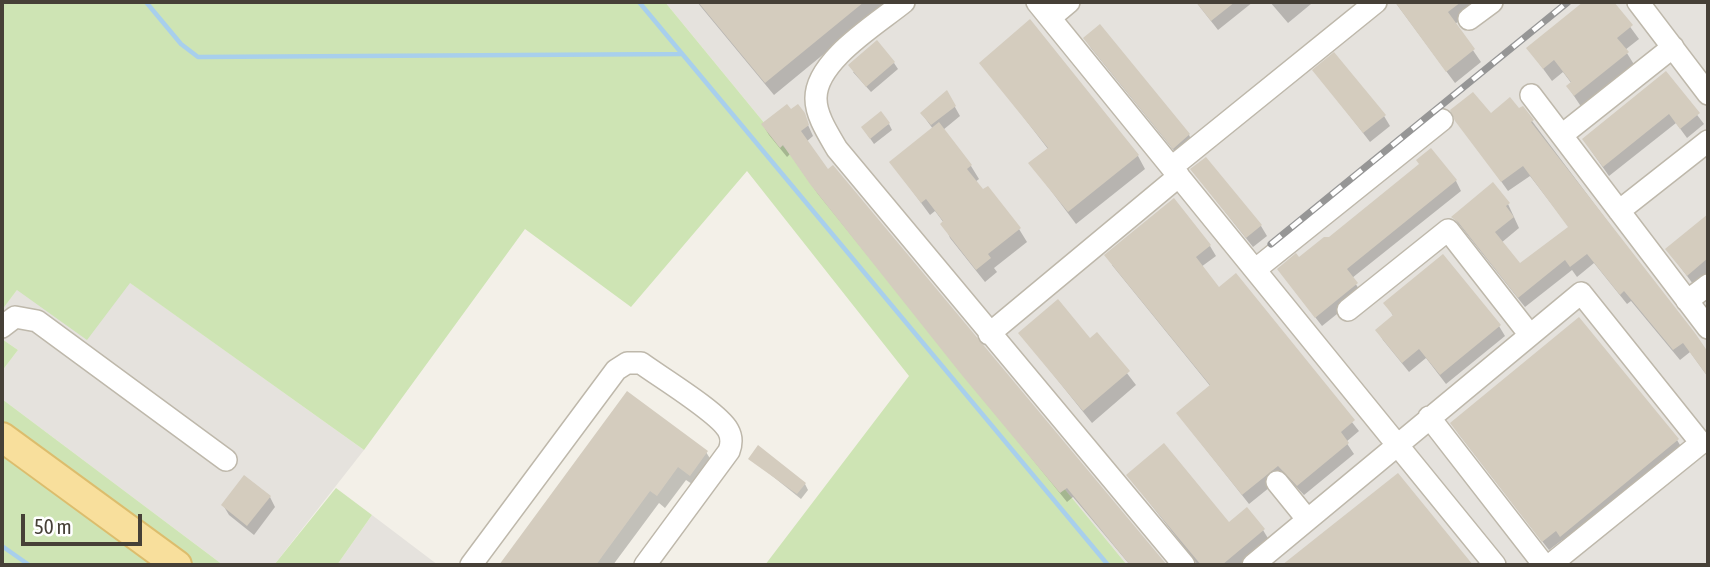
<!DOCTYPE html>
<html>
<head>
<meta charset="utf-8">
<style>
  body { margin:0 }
  #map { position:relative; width:1710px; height:567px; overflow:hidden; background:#f3f0e8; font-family:"Asap Condensed",sans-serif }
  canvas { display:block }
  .frame { position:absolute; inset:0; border:4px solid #464037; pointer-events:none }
  .scale { position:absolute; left:21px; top:514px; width:121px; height:32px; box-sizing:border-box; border:4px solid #464037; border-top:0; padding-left:9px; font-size:21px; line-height:24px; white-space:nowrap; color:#464037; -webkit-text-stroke:5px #fff; paint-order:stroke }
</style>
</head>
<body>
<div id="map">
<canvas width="1710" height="567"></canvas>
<div class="frame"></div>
<div class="scale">50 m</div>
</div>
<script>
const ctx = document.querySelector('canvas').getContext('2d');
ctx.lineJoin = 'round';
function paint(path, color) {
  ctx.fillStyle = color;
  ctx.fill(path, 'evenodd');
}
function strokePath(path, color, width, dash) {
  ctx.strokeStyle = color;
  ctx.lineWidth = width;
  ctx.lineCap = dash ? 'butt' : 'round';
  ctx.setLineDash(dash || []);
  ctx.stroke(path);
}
paint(new Path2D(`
  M665 2H1708V565H1127Z
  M129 282 364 450 274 565H223L2 399V371L18 350 2 339V310L17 290Z
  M372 515 438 565H337Z`), '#e5e2dd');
paint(new Path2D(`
  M2 2H665L1127 565H765L909 376 747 171 631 307 525 229 364 450 130 283 87 340 17 290 2 310Z
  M2 339 18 350 2 371Z
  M2 399 223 565H2Z
  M336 488 372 515 337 565H274Z`), '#cee4b4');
paint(new Path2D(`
  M697 2H887L774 95Z
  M1196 2H1253L1218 30Z
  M1270 2H1310L1311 4 1288 23Z
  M1395 2H1484L1455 24 1481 62 1455 83Z
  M1585 2H1612L1639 39 1625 50 1635 66 1582 108 1568 87 1572 84 1563 72 1552 81 1528 48Z
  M1100 26 1189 135 1194 145 1180 158 1091 48 1085 38Z
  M894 63 898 69 871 92 853 72Z
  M982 63 1138 156 1145 169 1076 224 1031 164 1048 149Z
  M1315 71 1384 116 1390 126 1370 142Z
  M1666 74 1704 124 1687 138 1676 123 1609 176 1590 149Z
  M947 93 960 116 943 130 971 166 979 179 975 182 1019 229 1027 242 994 268 997 272 985 282 950 238 944 223 935 211 930 215 891 162 933 129 922 114Z
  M791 111 803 114 813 136 806 142 828 172 833 167 1165 565H1130L1073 497 1067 502 818 194 790 154 787 157 769 135 763 125Z
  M1490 116 1532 121 1708 355V377L1690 352 1680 360 1631 301 1627 304 1594 263 1577 277 1572 270 1525 307 1453 217 1508 204 1519 228 1501 243 1519 266 1570 228 1530 176 1508 191 1458 121Z
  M889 124 892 130 874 144 867 134Z
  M1421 165 1456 181 1461 191 1352 278 1362 294 1322 326 1279 270 1330 239Z
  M1192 170 1261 226 1267 236 1253 247Z
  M1708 216V273L1693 284 1667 249Z
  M1210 246 1216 256 1201 267 1219 289 1236 276 1359 431 1346 442 1354 454 1304 495 1285 475 1249 504 1178 414 1211 387 1112 265Z
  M1385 303 1499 326 1505 336 1446 384 1426 358 1409 372 1383 340 1377 330 1394 317Z
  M1020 333 1090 340 1097 334 1136 385 1092 423Z
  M627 394 706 452 714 465 698 488 686 480 665 508 659 503 613 565H501Z
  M1458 433 1677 440 1683 450 1567 545 1562 540 1549 550Z
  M751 459 805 484 808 490 801 499Z
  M1128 475 1229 524 1263 530 1269 540 1239 565H1198Z
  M1398 476 1471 565H1287Z
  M270 497 275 507 254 535 229 515 223 505Z`), '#0003');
strokePath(new Path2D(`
  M146 2 181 44 198 57 681 54
  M639 2 1108 565
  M2 546 29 565`), '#a8cfec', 4.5);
paint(new Path2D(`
  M698 2H864L765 83Z
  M1196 2H1235L1211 21Z
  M1395 2H1461L1448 12 1475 49 1446 72Z
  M1583 2H1614L1633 25 1617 38 1629 52 1574 96 1566 86 1571 82 1554 60 1543 69 1526 48Z
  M1030 19 1139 155 1068 212 1028 163 1048 148 979 63Z
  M1100 24 1190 134 1173 149 1083 38Z
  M877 40 895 62 866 87 848 65Z
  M1334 52 1386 115 1363 133 1312 70Z
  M1666 71 1700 113 1680 129 1669 114 1603 167 1582 139Z
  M947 90 956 106 931 125 920 113Z
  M1473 92 1491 113 1510 97 1519 108 1523 106 1534 120 1531 122 1695 333 1708 352V377L1683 343 1673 350 1624 291 1620 295 1587 254 1570 267 1565 260 1518 298 1458 222 1451 217 1493 182 1510 203 1506 206 1514 217 1495 232 1520 263 1568 227 1523 166 1501 182 1455 121 1450 110Z
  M787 104 791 109 798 104 805 113 809 125 801 131 828 169 833 165 1167 565H1130L1067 488 1060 493 961 374 810 184 783 145 780 148 761 124Z
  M881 111 890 123 870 139 861 127Z
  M939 122 972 165 967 169 983 189 988 186 1021 228 988 254 991 258 976 270 940 224 943 221 926 199 921 203 889 162Z
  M1431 148 1457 180 1347 269 1358 283 1315 318 1277 269 1296 253 1299 257 1324 237H1329L1419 164 1416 160Z
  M1206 157 1262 225 1246 238 1190 169Z
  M1174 198 1211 245 1196 257 1219 287 1236 273 1355 420 1341 432 1349 443 1297 486 1278 466 1242 495 1176 413 1210 385 1104 255Z
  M1708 214V258L1687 276 1665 249Z
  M1443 254 1501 325 1440 375 1419 349 1402 363 1375 330 1393 315 1383 303Z
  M1058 299 1090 338 1097 332 1130 371 1083 411 1018 333Z
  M1579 317 1679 439 1560 537 1556 531 1542 542 1450 423Z
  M627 391 708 451 690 476 678 467 657 496 650 491 596 565H499Z
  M1164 443 1229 522 1247 507 1265 529 1222 565H1201L1126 475Z
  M758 445 806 483 797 494 748 459Z
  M1398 473 1473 565H1282L1326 530Z
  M244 475 271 496 247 526 221 505Z`), '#d4ccbe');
const minor = new Path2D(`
  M904 2C877 24 815 61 816 99 816 116 829 135 837 149L1184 565
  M1037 2 1495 565
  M1638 2 1708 94
  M1050 18 1069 2
  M1469 19 1492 2
  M1531 95 1708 328
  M1562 135 1673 47
  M1172 167 1376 2
  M1619 211 1708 141
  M1256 269 1442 120
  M1687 301 1708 285
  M1348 310 1448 230 1530 335
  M2 327 15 317 37 321 226 460
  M989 334 1179 176
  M1429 417 1544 565
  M1277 482 1307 519
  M471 565 616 370 627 363H641C660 377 718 412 728 430 732 437 732 443 729 451L645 565
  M1253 565 1581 293 1701 443 1550 565`);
const major = new Path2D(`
  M2 437 177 565`);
strokePath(minor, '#beb8ab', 24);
strokePath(major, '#dcbd6d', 32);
strokePath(minor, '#fff', 21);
strokePath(major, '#f8df9c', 28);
const rail = new Path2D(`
  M1271 244 1568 2`);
strokePath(rail, '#969696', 7);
strokePath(rail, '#fff', 4.5, [13]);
</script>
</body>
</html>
